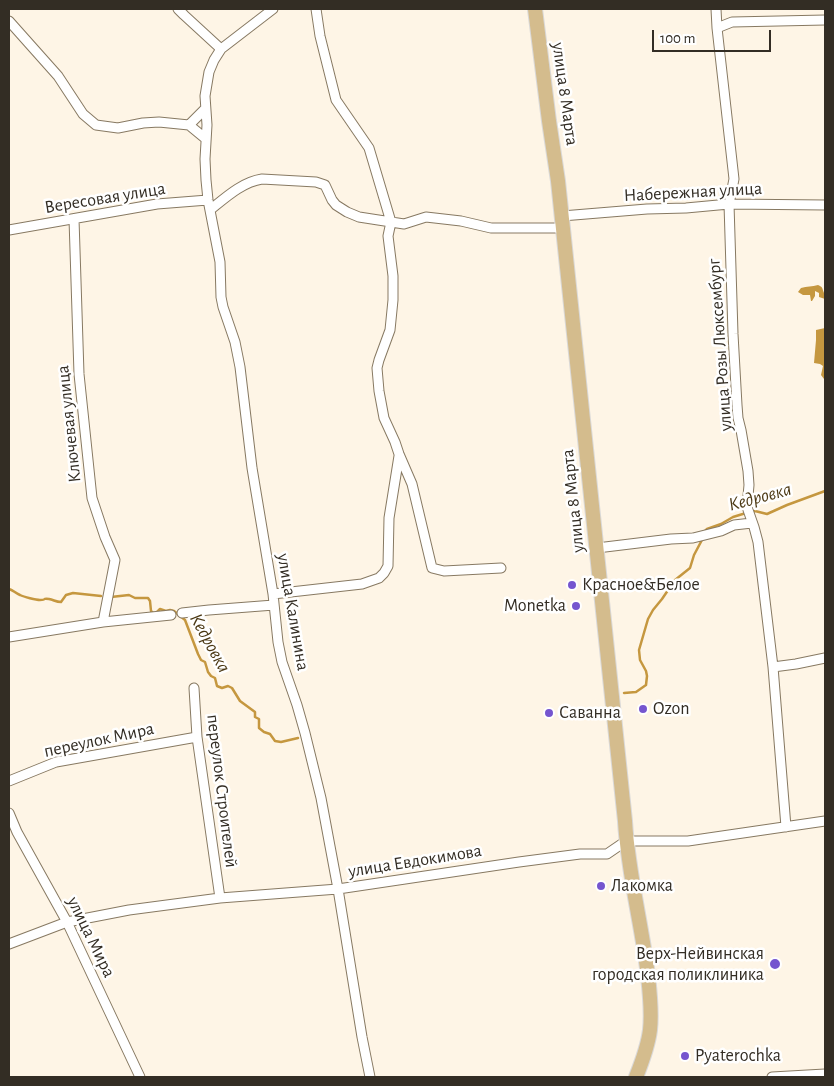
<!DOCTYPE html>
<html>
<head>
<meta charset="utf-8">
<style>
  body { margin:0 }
  #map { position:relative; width:834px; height:1086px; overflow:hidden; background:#fef5e6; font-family:"Alegreya Sans",sans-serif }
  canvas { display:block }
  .frame { position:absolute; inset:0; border:10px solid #332d24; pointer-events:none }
  .scale { position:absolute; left:652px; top:30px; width:119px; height:22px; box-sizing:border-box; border:2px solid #332d24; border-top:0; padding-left:6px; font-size:15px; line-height:18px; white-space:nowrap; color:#332d24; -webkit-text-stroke:4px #fff; paint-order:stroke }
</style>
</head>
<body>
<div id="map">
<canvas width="834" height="1086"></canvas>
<div class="frame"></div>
<div class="scale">100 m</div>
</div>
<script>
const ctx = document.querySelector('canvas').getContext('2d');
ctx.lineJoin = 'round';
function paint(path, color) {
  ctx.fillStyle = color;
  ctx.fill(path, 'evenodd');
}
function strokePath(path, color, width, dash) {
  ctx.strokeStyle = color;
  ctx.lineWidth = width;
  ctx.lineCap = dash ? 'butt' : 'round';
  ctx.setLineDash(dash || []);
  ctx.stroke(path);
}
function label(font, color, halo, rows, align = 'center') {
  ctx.font = font + ' "Alegreya Sans",sans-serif';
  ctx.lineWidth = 5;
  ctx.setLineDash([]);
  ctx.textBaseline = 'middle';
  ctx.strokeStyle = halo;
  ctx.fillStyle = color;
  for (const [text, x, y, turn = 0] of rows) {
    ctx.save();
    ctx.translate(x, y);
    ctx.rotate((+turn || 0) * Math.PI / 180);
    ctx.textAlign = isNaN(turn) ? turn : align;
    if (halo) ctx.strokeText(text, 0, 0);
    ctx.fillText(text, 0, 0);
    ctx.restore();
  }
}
paint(new Path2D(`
  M818 285C823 287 822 288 824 293H825V299L819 297V293L815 291V296L812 301H811L810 295H803L798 292 801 288C807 286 812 287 818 285Z
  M825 328V382L824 379 821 375 823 366 820 364 814 363 816 340V330Z`), '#c5973f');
strokePath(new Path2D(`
  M752 512 755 511 767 514 787 505 825 491
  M704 532 707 529 721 524 733 517 746 513
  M9 589C13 590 15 593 20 595 24 597 36 600 40 600 48 600 41 598 49 599 54 600 56 602 61 602L66 595 73 593 101 596
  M111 597 129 595 135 598H148L150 601 151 611 153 613 155 614 160 609 166 611 170 610 174 611 185 620 198 654 201 660 205 662 208 672 211 676 215 678 217 686 222 688 228 686 232 688 240 701 255 712V717L259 719V728L264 732 270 734 275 741 281 742 298 738
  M624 693 636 692 646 685 647 676 646 671 640 660 639 650 648 619 653 610 662 599 675 580 690 568 694 555 703 538`), '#c5973f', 2.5);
const minor = new Path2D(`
  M178 9 184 15 221 49
  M273 9 221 49 214 60 209 72 205 96 207 125 205 159 206 180 208 200 220 262 221 297 223 307 235 342 240 367 252 468 273 594 278 642 282 662 297 705 305 733 321 798 338 889 362 1037 370 1077
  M316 9 320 36 336 100 369 148 391 222 388 236 393 276V300L390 330 379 360 377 368 379 391 384 418 395 442 399 454 412 484 432 568 444 571 501 568
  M716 9 717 28 734 179 729 204 733 334 737 405 738 418 741 430 748 471 749 485 747 507 754 527 758 542 773 667 786 827
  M9 21 58 76 83 114 96 125 118 128 143 123 159 122 189 125 205 109
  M717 28 732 22 825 20
  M189 125 206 139
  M210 210C225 198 242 182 262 179L316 182 325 185 332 200 336 205 347 212 359 217 404 224 426 217 461 221 491 228H563
  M562 216 647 209 686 208 729 204 825 205
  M74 219 79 374 92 498 105 537 115 560 103 622
  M9 230 157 204 208 200
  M597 548 671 539 693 538 721 531 734 525 752 523
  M273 594 362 584 379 578 384 573 388 566 389 518 399 456
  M182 613 209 610 274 605
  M9 637 103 622 171 615
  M773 667 796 664 825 658
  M194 688 197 737 220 898
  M9 781 56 762 197 737
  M9 813 17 832 67 922 140 1077
  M9 944 67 922 129 910 220 898 338 889 519 862 580 854H607L626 841H688L825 821
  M772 1077 825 1074`);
const primary = new Path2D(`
  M535 9 549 121 558 181 625 821C628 874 642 925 648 976 650 994 652 1013 650 1030 648 1046 642 1062 636 1077`);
strokePath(minor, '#877962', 11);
strokePath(primary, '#dad9d8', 16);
strokePath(minor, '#fff', 9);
strokePath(primary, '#d4bc8d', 14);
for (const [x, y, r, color] of [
  [572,585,5,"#7555cf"],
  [576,606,5,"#7555cf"],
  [643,709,5,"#7555cf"],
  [549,713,5,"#7555cf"],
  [601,886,5,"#7555cf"],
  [775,964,6,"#7555cf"],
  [685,1056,5,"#7555cf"]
]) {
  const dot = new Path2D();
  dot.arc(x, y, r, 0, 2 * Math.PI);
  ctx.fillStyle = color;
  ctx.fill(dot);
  strokePath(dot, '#fff', 2);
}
label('18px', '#332d24', '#fff', [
  ["улица 8 Марта",565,94,82],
  ["Набережная улица",693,192,-3],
  ["Вересовая улица",105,198,-9],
  ["улица Розы Люксембург",720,345,-94],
  ["Ключевая улица",69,424,-96],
  ["улица 8 Марта",573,501,-96],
  ["улица Калинина",293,612,80],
  ["переулок Мира",99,740,-12],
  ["переулок Строителей",222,791,83],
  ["улица Евдокимова",415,861,-9],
  ["улица Мира",91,937,64]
]);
label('18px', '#332d24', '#fff', [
  ["Красное&Белое",582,585],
  ["Monetka",566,606,"right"],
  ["Ozon",653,709],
  ["Саванна",559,713],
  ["Лакомка",611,886],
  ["Верх-Нейвинская",764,954,"right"],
  ["городская поликлиника",764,975,"right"],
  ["Pyaterochka",695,1056]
], 'left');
label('italic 19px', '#4b3813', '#fff', [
  ["Кедровка",760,497,-15],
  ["Кедровка",210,643,61]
]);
</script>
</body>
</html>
